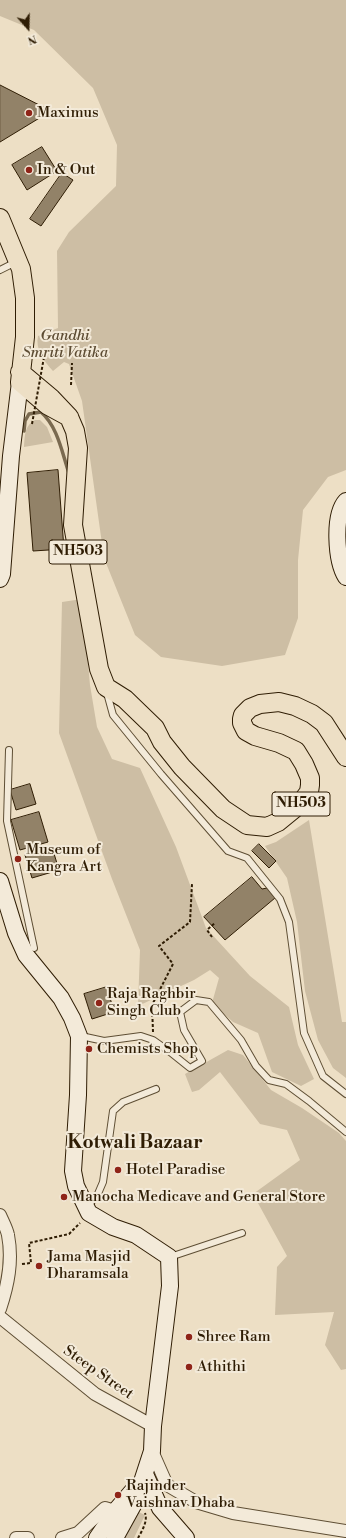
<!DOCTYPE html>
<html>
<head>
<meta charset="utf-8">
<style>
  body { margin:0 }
  #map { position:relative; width:346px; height:1538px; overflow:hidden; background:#eddfc5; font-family:"Libre Bodoni",serif }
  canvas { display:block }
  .north { position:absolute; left:8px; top:8px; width:40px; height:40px; -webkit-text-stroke:3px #f3ead9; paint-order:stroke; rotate:160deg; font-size:11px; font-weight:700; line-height:16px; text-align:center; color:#2f1d04 }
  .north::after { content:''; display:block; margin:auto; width:14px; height:18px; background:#2f1d04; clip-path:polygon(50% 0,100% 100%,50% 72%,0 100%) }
</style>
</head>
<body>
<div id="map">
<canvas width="346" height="1538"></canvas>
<div class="north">N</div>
</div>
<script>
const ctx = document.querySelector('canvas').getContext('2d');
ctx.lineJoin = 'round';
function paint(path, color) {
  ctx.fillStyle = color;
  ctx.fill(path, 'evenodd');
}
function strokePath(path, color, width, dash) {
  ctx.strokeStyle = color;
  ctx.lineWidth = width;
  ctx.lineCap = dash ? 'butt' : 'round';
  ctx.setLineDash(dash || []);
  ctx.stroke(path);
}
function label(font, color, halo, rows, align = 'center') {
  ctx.font = font + ' "Libre Bodoni",serif';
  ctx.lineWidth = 4;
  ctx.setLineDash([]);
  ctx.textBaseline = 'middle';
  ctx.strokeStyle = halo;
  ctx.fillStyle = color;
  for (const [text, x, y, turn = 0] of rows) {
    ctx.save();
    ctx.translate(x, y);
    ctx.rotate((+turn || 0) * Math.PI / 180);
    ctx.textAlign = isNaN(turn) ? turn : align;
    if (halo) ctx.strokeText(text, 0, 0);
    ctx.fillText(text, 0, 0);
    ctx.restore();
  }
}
paint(new Path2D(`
  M0 0H346V470L328 477 303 510 298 560V618L285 655 222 666 161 657 135 635 104 558 82 401 69 364 64 362 53 371C44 361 35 349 38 336L58 328 57 251 69 232 116 186 117 145 93 88 34 30 0 16Z
  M35 420H40L47 427 53 442 24 447C25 436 24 426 35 420Z
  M82 599 90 685 97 727 112 759 140 768 176 847 206 928 250 976 289 1007 298 1045 314 1079 301 1086 272 1072 258 1033 233 1022 212 1003 219 978 210 970 194 980 138 1006 140 950 112 879 59 733 62 602Z
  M309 820 342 1022H346V1078L333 1068 318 1040 305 991 297 922 287 878 265 846 276 842Z
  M228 1050 243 1055 271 1090 302 1108 339 1133 346 1141V1369L341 1370 325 1345 334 1312 275 1315 277 1267 287 1256 253 1194 300 1160 287 1130 260 1124 220 1072 199 1090 192 1092 185 1074Z
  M134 1510 145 1515 134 1538H121Z`), '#cdbea4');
strokePath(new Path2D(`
  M24 431 25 421 29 414 41 412C58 427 62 453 69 473`), '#7a6a50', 3.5);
const building = new Path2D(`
  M0 85 51 111 0 142Z
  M42 147 57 171 27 190 12 165Z
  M62 173 73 180 41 226 30 219Z
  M58 470 64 549 33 551 27 473Z
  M30 784 36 804 16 810 10 790Z
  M39 812 48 842 20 850 11 820Z
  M259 844 276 861 269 868 252 851Z
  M52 847 59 870 32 878 25 855Z
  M252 877 262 889 267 888 275 898 225 940 204 917Z
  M107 987 114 1012 92 1019 84 994Z`);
paint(building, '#928268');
strokePath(building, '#2f1d04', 1);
const lane = new Path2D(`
  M0 270 16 262
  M107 693 113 715 161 774 228 851 247 858 280 899 289 922 304 1033 323 1076 346 1094
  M9 750 7 821 34 948
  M81 1036 104 1041 141 1036 153 1040 170 1052 190 1068 202 1061 184 1030 180 1012 196 1000 209 1002 241 1040 256 1066 269 1080 286 1084 309 1101 346 1132
  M87 1206 97 1196 103 1182 113 1111 123 1102 156 1089
  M170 1257 242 1233`);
const street = new Path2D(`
  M0 1215C3 1222 7 1229 8 1235 13 1261 8 1285 0 1309
  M0 1317 95 1394 153 1426
  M152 1451 167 1485 196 1502 233 1513 346 1531
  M16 1538H28
  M62 1538 78 1533 105 1508 115 1511 117 1509`);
const secondary = new Path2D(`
  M346 501C333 515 336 561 346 577
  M0 579 2 574 11 456 20 382
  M0 881 16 933 26 955 61 998 72 1018 79 1036 78 1095 73 1171 76 1186 89 1213 113 1227 136 1235 169 1257 170 1286 153 1426 152 1451 136 1500 115 1538
  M145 1474 160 1508 186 1538
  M97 1538 117 1509 135 1488`);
const primary = new Path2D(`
  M0 218 21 269 25 298V337L20 382 47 405 69 417 51 398 20 372
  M69 417 75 431 78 448 73 525 99 669 106 687 125 699 155 728 162 742 182 767 223 809 247 825 267 827 278 822 300 804 309 792 310 785V778L304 764 296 751 279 743 255 736 246 731 242 723V719L243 715 250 708 260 704 279 702 295 706 312 714 324 723 346 757`);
strokePath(lane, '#5e4e34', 8);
strokePath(street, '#5e4e34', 14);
strokePath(secondary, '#2f1d04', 18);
strokePath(primary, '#2f1d04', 20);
strokePath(new Path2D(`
  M71 385 72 363
  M212 937 207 930 215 923
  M153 1032 152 1005 173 964 159 946 190 922 192 884
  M22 1264 31 1263 29 1243 69 1234 80 1223
  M138 1538C142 1531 148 1521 145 1513`), '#2f1d04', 2, [3, 2]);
strokePath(lane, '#f3ead9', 6);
strokePath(street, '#f3ead9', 12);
strokePath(secondary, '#f3ead9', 16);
strokePath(primary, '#eddfc5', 18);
strokePath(new Path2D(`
  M32 424 44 357`), '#2f1d04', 2, [3, 2]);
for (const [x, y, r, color] of [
  [29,113,4,"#8f2418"],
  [29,170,4,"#8f2418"],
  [18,859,4,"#8f2418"],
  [99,1003,4,"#8f2418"],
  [89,1049,4,"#8f2418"],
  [118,1170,4,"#8f2418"],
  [64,1197,4,"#8f2418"],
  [39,1266,4,"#8f2418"],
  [189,1337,4,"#8f2418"],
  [189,1367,4,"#8f2418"],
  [118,1495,4,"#8f2418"]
]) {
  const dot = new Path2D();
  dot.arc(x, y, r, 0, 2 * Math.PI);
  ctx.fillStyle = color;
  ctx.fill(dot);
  strokePath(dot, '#f3ead9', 1.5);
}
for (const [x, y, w] of [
  [78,552,58],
  [301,804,58]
]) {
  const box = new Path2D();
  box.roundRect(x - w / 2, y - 12, w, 24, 3);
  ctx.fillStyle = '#f3ead9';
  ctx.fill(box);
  strokePath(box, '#2f1d04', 1);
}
label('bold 14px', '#2f1d04', null, [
  ["NH503",78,552],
  ["NH503",301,804]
]);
label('15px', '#2f1d04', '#f3ead9', [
  ["Maximus",37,113],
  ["In & Out",37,170],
  ["Museum of",26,850],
  ["Kangra Art",26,867],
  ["Raja Raghbir",107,994],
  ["Singh Club",107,1011],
  ["Chemists Shop",97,1049],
  ["Hotel Paradise",126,1170],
  ["Manocha Medicave and General Store",72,1197],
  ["Jama Masjid",47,1257],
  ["Dharamsala",47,1274],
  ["Shree Ram",197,1337],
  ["Athithi",197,1367],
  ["Rajinder",126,1486],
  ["Vaishnav Dhaba",126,1503]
], 'left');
label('italic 15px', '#5e4d34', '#f3ead9', [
  ["Gandhi",65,336],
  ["Smriti Vatika",65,353]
]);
label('15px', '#2f1d04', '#f3ead9', [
  ["Steep Street",98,1373,35]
]);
label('bold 19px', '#2f1d04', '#f3ead9', [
  ["Kotwali Bazaar",135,1143]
]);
</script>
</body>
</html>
